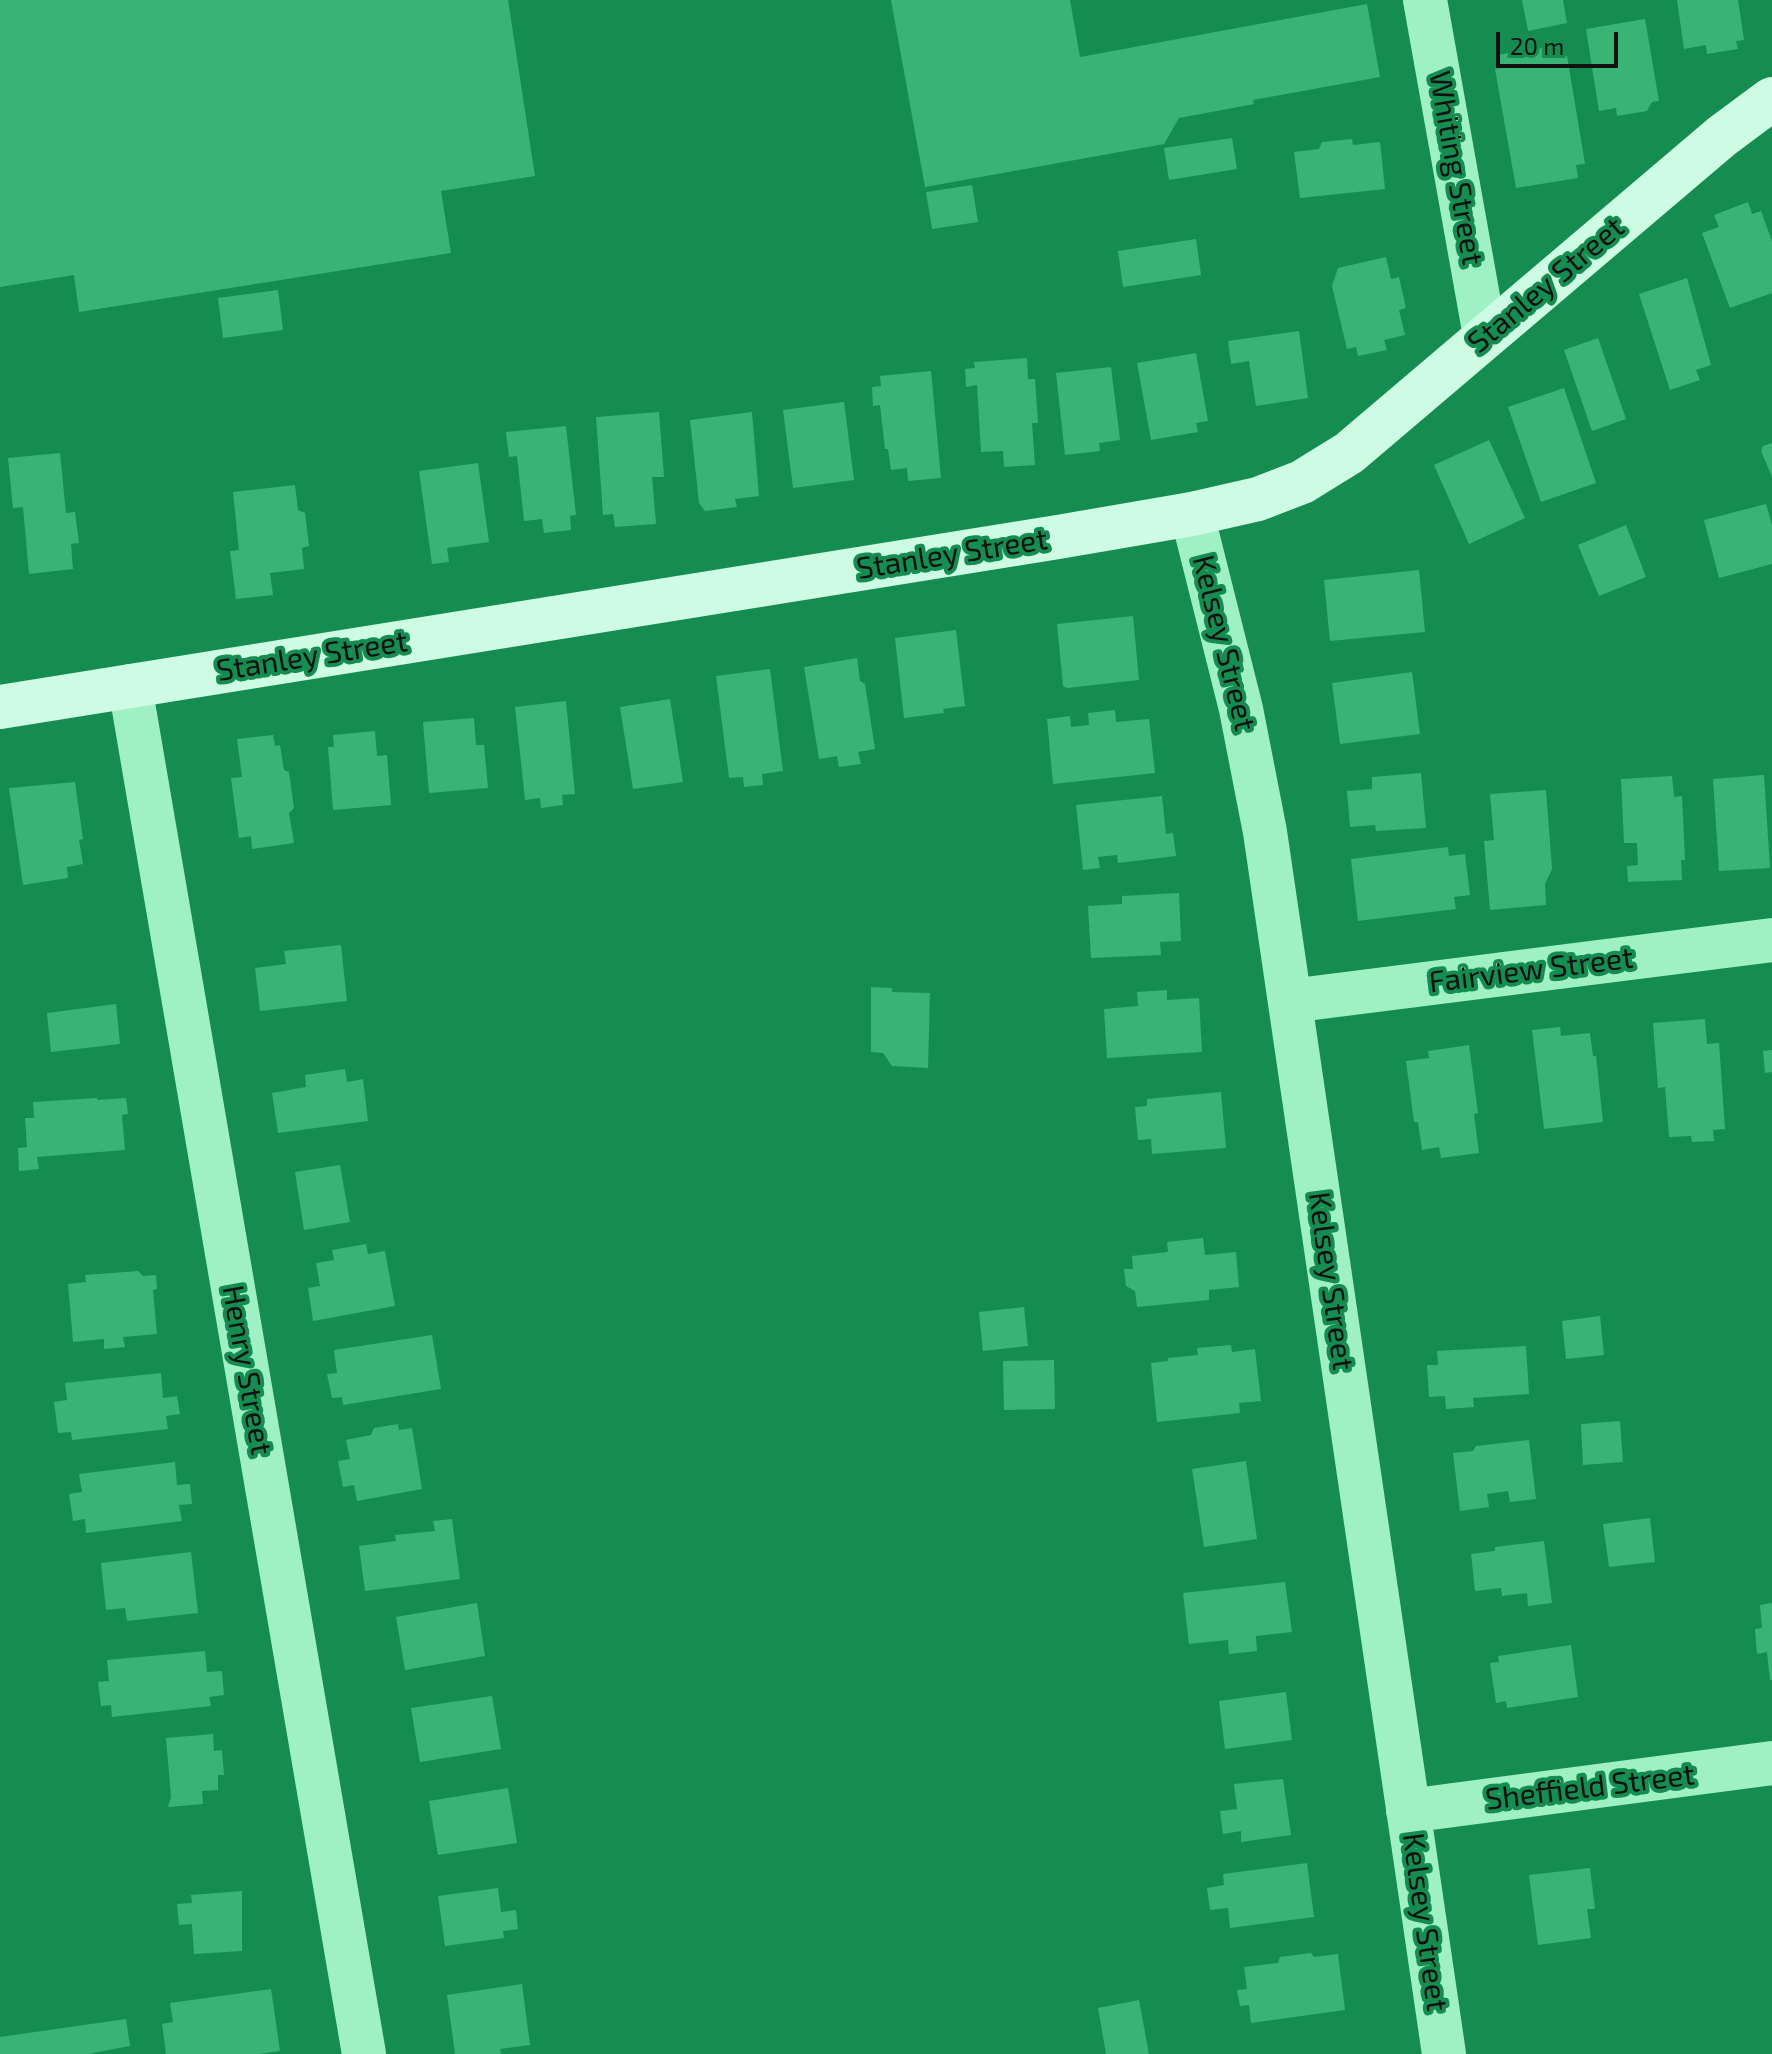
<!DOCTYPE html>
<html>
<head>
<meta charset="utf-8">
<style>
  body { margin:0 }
  #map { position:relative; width:1772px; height:2054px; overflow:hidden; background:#158d51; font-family:"Exo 2",sans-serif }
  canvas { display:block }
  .scale { position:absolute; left:1496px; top:32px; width:122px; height:36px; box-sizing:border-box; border:4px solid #111; border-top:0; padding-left:10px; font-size:24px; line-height:28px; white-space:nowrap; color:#111; -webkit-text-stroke:6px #158d51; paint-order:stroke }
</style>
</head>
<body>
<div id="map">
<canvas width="1772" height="2054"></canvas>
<div class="scale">20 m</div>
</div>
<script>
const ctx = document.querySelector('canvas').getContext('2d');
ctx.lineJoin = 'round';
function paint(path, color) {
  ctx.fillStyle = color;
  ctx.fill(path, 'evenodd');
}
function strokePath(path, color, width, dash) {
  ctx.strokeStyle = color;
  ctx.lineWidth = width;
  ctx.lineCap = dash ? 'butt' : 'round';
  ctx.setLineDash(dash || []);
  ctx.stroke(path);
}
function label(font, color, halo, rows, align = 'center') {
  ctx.font = font + ' "Exo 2",sans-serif';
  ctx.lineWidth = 8;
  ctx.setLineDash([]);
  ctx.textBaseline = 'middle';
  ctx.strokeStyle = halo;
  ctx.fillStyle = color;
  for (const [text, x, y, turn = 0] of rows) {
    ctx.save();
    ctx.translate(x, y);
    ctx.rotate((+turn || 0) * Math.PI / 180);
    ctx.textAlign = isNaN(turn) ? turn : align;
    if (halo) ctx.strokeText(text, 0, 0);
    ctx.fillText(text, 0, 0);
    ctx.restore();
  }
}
paint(new Path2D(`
  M0 0H508L535 176 441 191 451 253 79 312 74 275 0 287Z
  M891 0H1070L1080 57 1367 4 1380 77 1253 100 1254 104 1179 118 1164 144 925 187Z
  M1522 0H1563L1567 23 1528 31Z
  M1677 0H1738L1744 40 1736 41 1738 49 1707 54 1706 45 1684 49Z
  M1645 19 1659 101 1652 102 1647 111 1617 116 1616 108 1599 111 1586 29Z
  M1554 46 1557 58 1567 56 1585 164 1576 165 1578 178 1516 188 1495 69 1500 68 1497 55Z
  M1232 138 1237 169 1169 180 1164 148Z
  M1352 139 1353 145 1380 142 1385 189 1300 198 1294 152 1319 149 1322 142Z
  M972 185 978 222 932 229 926 192Z
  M1748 202 1752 214 1761 211 1772 241V293L1730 308 1702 233 1719 227 1714 215Z
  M1196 239 1201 275 1123 287 1118 251Z
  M1386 257 1391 279 1399 277 1406 308 1399 310 1405 335 1384 340 1387 350 1358 356 1356 347 1347 349 1332 286 1338 268Z
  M1687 278 1711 365 1696 370 1700 380 1670 390 1639 294Z
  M278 290 283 330 223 338 218 298Z
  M1299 331 1308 398 1256 406 1249 361 1231 364 1228 341Z
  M1598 338 1626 419 1592 431 1564 350Z
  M1196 353 1208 421 1196 423 1198 432 1151 440 1137 363Z
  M1027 358 1028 379H1035L1038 423H1032L1035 465 1004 467 1003 451 981 452 977 385 966 387 965 369 975 368 974 362Z
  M1111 367 1120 440 1099 443 1100 451 1065 455 1056 373Z
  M931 371 941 478 908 481 907 468 891 470 888 449H885L880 405 873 406 872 387 881 386 880 376Z
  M1564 388 1596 483 1541 502 1508 407Z
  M844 402 854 480 793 488 783 410Z
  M659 412 664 477H652L656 524 615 527 613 514 603 515 596 417Z
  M752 412 759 496 735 499 737 507 705 511 699 503 690 420Z
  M566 426 576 515 570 516 571 530 544 533 542 519 524 521 517 456 509 457 506 432Z
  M1489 440 1525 518 1469 544 1434 465Z
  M1772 443V477L1761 451 1763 446Z
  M60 453 66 513 75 512 79 543 71 544 73 569 29 574 23 507 13 508 8 458Z
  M478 463 489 542 447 548 449 562 432 564 419 471Z
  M295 485 298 510 305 513 309 546 302 548 304 569 270 573 273 595 236 599 230 551 239 550 233 492Z
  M1766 504 1772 525V564L1719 578 1704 520Z
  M1626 525 1646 577 1599 596 1578 545Z
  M1419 570 1425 632 1330 641 1324 580Z
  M1133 616 1139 680 1067 688 1063 686 1057 624Z
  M956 630 965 706 943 709 944 713 904 718 895 638Z
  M857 658 860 681 865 684 875 749 858 752 861 764 839 767 837 756 819 759 804 667Z
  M770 669 783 771 762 774 763 785 744 787 743 777 729 778 716 676Z
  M1412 672 1420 734 1340 744 1332 683Z
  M670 699 683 782 633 789 620 707Z
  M566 701 575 794 562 795 563 805 541 808 540 798 525 800 515 707Z
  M1115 710 1116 722 1149 719 1155 773 1053 784 1047 719 1070 716 1071 727 1089 725 1088 713Z
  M474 718 476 745H484L488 788 429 793 423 722Z
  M375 731 377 756 387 755 391 805 333 810 328 747H334L333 735Z
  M273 735 275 746 280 745 284 770 289 772 294 808 289 813 294 843 252 849 251 836 239 838 231 778 242 777 237 739Z
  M1421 773 1426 828 1376 831 1375 825 1350 827 1347 791 1372 789V777Z
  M1764 775 1770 868 1719 871 1713 779Z
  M1672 776 1674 797 1682 796 1685 860H1681L1682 880 1628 882 1627 866 1638 865 1637 843H1624L1621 779Z
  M75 782 83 839 79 840 83 864 67 867 68 878 23 885 9 788Z
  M1546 790 1552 869 1545 884 1546 905 1490 910 1484 841 1494 840 1490 794Z
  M1162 796 1166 834 1173 833 1176 856 1118 863 1117 855 1098 857 1100 868 1083 870 1076 805Z
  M1448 847 1449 856 1465 854 1470 895 1454 897 1456 909 1358 921 1351 859Z
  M1179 893 1181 941 1160 942 1161 955 1091 958 1088 906 1122 904V896Z
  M341 945 347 1001 260 1011 255 968 286 964 284 951Z
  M871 987 892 988V992L930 993 928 1068 892 1066 883 1053 871 1052Z
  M1167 990V1000L1199 998 1202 1052 1107 1058 1104 1009 1138 1006 1137 992Z
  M116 1004 120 1044 51 1052 47 1013Z
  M1705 1019 1707 1044 1719 1043 1725 1129 1713 1130 1714 1141 1692 1142 1691 1136 1669 1137 1665 1087 1658 1088 1653 1023Z
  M1560 1027 1561 1036 1590 1033 1593 1056H1596L1603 1122 1544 1129 1532 1030Z
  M1469 1045 1478 1113 1474 1114 1479 1153 1441 1158 1439 1147 1422 1150 1418 1122H1414L1406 1061 1429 1058 1428 1051Z
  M1772 1050V1072L1765 1073 1763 1051Z
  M345 1069 347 1082 363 1079 368 1121 278 1133 272 1093 306 1087 305 1075Z
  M1221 1092 1226 1148 1152 1154 1151 1139 1138 1140 1135 1107 1147 1106V1099Z
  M97 1098V1100L126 1098 128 1114 122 1115 125 1150 37 1157 39 1169 19 1171 18 1148 27 1147 25 1118H34L33 1102Z
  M340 1165 350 1222 304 1230 295 1172Z
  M1203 1238 1205 1255 1236 1252 1239 1287 1209 1290V1300L1137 1307 1135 1291 1126 1286 1124 1269H1133L1132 1256 1168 1252 1167 1242Z
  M366 1244 368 1254 385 1251 395 1306 313 1321 308 1288 320 1286 316 1263 334 1260 332 1250Z
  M138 1271 143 1276 156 1275 157 1289 153 1290 157 1334 123 1337 125 1347 104 1349V1339L73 1342 68 1284 86 1282 85 1275Z
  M1024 1307 1028 1346 983 1351 979 1312Z
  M1600 1316 1604 1355 1566 1359 1562 1321Z
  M432 1335 441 1389 343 1405 342 1397 332 1398 327 1374 337 1373 334 1350Z
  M1231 1345 1232 1352 1255 1349 1261 1401 1239 1403 1240 1413 1157 1422 1151 1363 1168 1361V1358L1198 1355 1197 1348Z
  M1526 1346 1529 1394 1473 1398 1474 1407 1446 1409 1445 1396 1429 1397 1427 1365H1438L1437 1351Z
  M1054 1360 1055 1409 1004 1410 1003 1361Z
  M161 1373 163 1398 177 1396 180 1414 166 1416 168 1429 72 1440 71 1432 58 1433 54 1402 67 1400 65 1383Z
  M1620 1421 1623 1462 1583 1465 1581 1424Z
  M398 1424 399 1430 412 1428 422 1489 357 1501 354 1485 343 1487 338 1461 350 1459 346 1440 371 1435 374 1428Z
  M1529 1440 1536 1499 1510 1502 1508 1491 1487 1494 1489 1507 1460 1511 1453 1453 1473 1451 1476 1446Z
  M1246 1461 1257 1539 1204 1547 1192 1469Z
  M175 1462 177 1485 190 1484 192 1504 179 1505 182 1521 86 1533 85 1519 73 1521 69 1494 82 1492 79 1474Z
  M1650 1518 1655 1562 1609 1567 1603 1524Z
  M452 1519 460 1579 365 1591 359 1546 396 1541 395 1535 435 1531 433 1521Z
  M1544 1541 1552 1603 1528 1606 1527 1593 1502 1596 1501 1588 1475 1591 1471 1554 1495 1551V1547Z
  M191 1552 198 1613 127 1621 125 1608 106 1610 101 1563Z
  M1285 1582 1292 1632 1256 1636 1257 1651 1229 1654 1228 1640 1189 1644 1183 1593Z
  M477 1603 485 1656 405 1670 396 1617Z
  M1772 1603V1680H1770L1767 1652 1757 1654 1755 1629 1762 1628 1760 1605Z
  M1571 1645 1578 1697 1507 1708 1506 1701 1496 1703 1490 1663 1499 1662 1498 1656Z
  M205 1651 207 1672 222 1671 224 1695 209 1697 211 1706 112 1717 111 1705 101 1706 98 1682 109 1681 107 1660Z
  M1286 1692 1292 1740 1225 1749 1219 1701Z
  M492 1696 501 1749 420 1762 411 1708Z
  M213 1734 214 1751 222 1750 224 1775H218V1790L202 1791 203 1804 168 1807 171 1797 166 1738Z
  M1283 1779 1291 1835 1241 1842V1831L1223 1834 1220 1811 1237 1809 1234 1784Z
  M508 1788 517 1843 438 1855 429 1801Z
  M1307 1863 1314 1917 1230 1928 1228 1908 1210 1910 1207 1888 1224 1885 1223 1874Z
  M1590 1868 1595 1909H1587L1591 1938 1538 1945 1529 1875Z
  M498 1888 501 1912 516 1910 518 1929 503 1931 504 1938 445 1946 438 1896Z
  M242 1891V1951L194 1954 192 1924 179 1925 177 1904 192 1903 191 1895Z
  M1311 1953 1314 1957 1338 1954 1345 2010 1251 2023 1249 2005 1240 2006 1237 1990 1247 1989 1244 1967 1278 1963 1280 1957Z
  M522 1984 530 2045 500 2049 501 2054H455L447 1995Z
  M271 1989 280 2051 259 2054H166L162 2024 173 2022 170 2003Z
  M1139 2000 1149 2054H1106L1098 2008Z
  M126 2019 130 2046 88 2054H0V2037Z`), '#39b475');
strokePath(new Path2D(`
  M1192 514 1241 709 1265 832 1444 2054
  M130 686 364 2054
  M1290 1001 1772 940
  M1408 1811 1772 1763`), '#a0f0c6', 44);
strokePath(new Path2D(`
  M1425 0 1485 336`), '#a0f0c6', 44);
strokePath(new Path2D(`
  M0 707 1058 537 1192 514 1258 499 1302 482 1349 453 1722 136 1772 99`), '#cefbe4', 44);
label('30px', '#111', '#158d51', [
  ["Whiting Street",1456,168,80],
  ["Stanley Street",1546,285,-40],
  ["Stanley Street",952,554,-9],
  ["Kelsey Street",1224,643,76],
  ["Stanley Street",312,656,-9],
  ["Fairview Street",1531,970,-7],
  ["Kelsey Street",1331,1281,82],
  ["Henry Street",247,1370,80],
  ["Sheffield Street",1590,1787,-7],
  ["Kelsey Street",1425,1922,82]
]);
</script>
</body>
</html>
